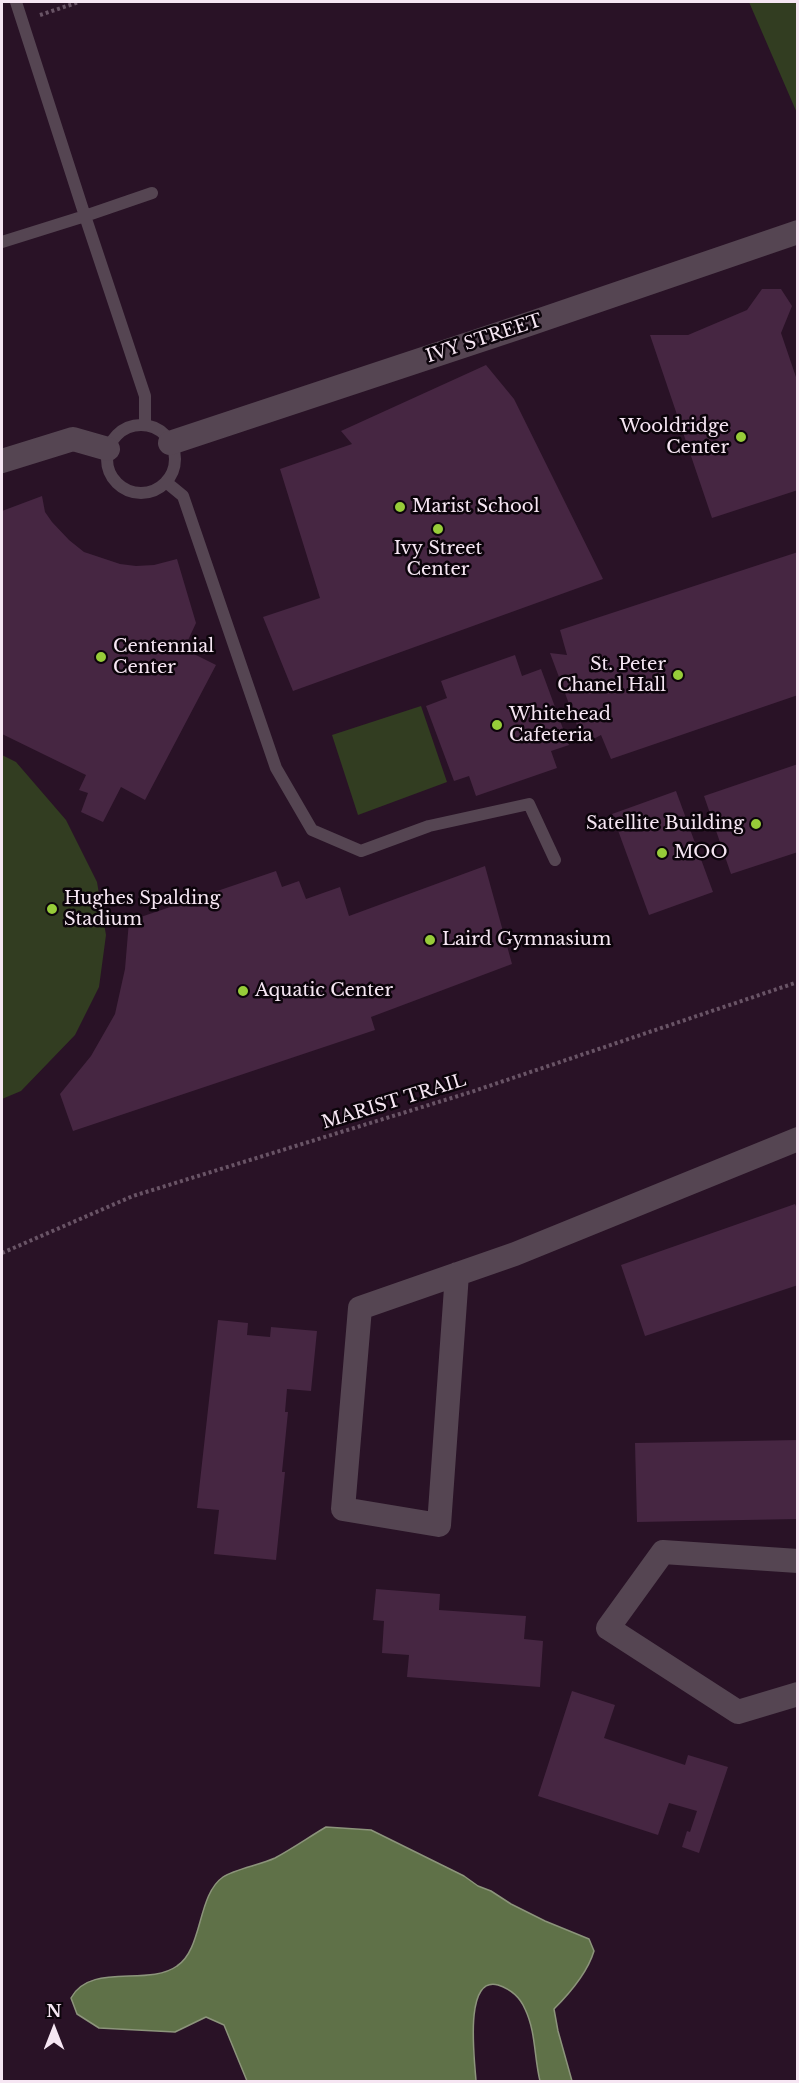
<!DOCTYPE html>
<html>
<head>
<meta charset="utf-8">
<style>
  body { margin:0 }
  #map { position:relative; width:799px; height:2083px; overflow:hidden; background:#291226; font-family:"Libre Baskerville",serif }
  canvas { display:block }
  .frame { position:absolute; inset:0; border:3px solid #f6e6f3; pointer-events:none }
  .north { position:absolute; left:24px; top:1999px; width:60px; height:60px; -webkit-text-stroke:4px #0c040b; paint-order:stroke; rotate:0deg; font-size:16px; font-weight:700; line-height:24px; text-align:center; color:#f6e6f3 }
  .north::after { content:''; display:block; margin:auto; width:21px; height:27px; background:#f6e6f3; clip-path:polygon(50% 0,100% 100%,50% 72%,0 100%) }
</style>
</head>
<body>
<div id="map">
<canvas width="799" height="2083"></canvas>
<div class="frame"></div>
<div class="north">N</div>
</div>
<script>
const ctx = document.querySelector('canvas').getContext('2d');
ctx.lineJoin = 'round';
function paint(path, color) {
  ctx.fillStyle = color;
  ctx.fill(path, 'evenodd');
}
function strokePath(path, color, width, dash) {
  ctx.strokeStyle = color;
  ctx.lineWidth = width;
  ctx.lineCap = dash ? 'butt' : 'round';
  ctx.setLineDash(dash || []);
  ctx.stroke(path);
}
function label(font, color, halo, rows, align = 'center') {
  ctx.font = font + ' "Libre Baskerville",serif';
  ctx.lineWidth = 5;
  ctx.setLineDash([]);
  ctx.textBaseline = 'middle';
  ctx.strokeStyle = halo;
  ctx.fillStyle = color;
  for (const [text, x, y, turn = 0] of rows) {
    ctx.save();
    ctx.translate(x, y);
    ctx.rotate((+turn || 0) * Math.PI / 180);
    ctx.textAlign = isNaN(turn) ? turn : align;
    if (halo) ctx.strokeText(text, 0, 0);
    ctx.fillText(text, 0, 0);
    ctx.restore();
  }
}
paint(new Path2D(`
  M749 2H797V113Z
  M421 706 447 782 358 815 332 735Z
  M2 755 16 762 66 820 97 882 106 935 99 987 75 1035 21 1091 2 1099Z`), '#323d21');
const water = new Path2D(`
  M326 1827 371 1830 464 1876 478 1886 491 1891 511 1904 545 1921 589 1939 594 1951C588 1971 569 1994 554 2009L558 2031 572 2081H540C534 2057 536 2032 525 2009 520 1997 510 1989 498 1985 463 1975 475 2063 476 2081H247L224 2025 206 2017 175 2032 99 2028 77 2014 71 1998C90 1962 148 1987 177 1966 203 1949 197 1895 223 1877 235 1869 260 1865 275 1858 292 1849 309 1837 326 1827Z`);
paint(water, '#5f7148');
strokePath(water, '#8c947b', 1.5);
paint(new Path2D(`
  M762 289H781L792 306 781 333 798 383V490L712 518 650 335H688L747 310Z
  M486 365 514 399 603 579 293 691 263 617 320 598 280 469 352 444 341 431Z
  M42 496 45 512 52 522 69 540 84 552 120 564 136 566 154 565 177 559 196 623 184 649 216 665 145 800 121 787 103 822 81 812 88 793 79 790 86 775 2 734V511Z
  M798 552V695L611 759 601 735 584 744 550 653 567 655 560 630Z
  M515 655 522 676 541 669 569 745 551 751 557 768 476 796 469 776 454 781 426 706 447 698 441 681Z
  M798 764V852L731 874 704 796Z
  M676 791 713 892 649 915 612 814Z
  M485 866 512 964 371 1017 375 1030 73 1131 60 1094 91 1056 115 1014 125 969 129 921 276 871 282 887 299 881 306 899 340 887 349 916Z
  M795 1204 798 1211V1285L645 1336 621 1265Z
  M218 1320 248 1323 247 1335 270 1337 271 1327 317 1331 311 1391 287 1389 285 1412H288L282 1472H285L276 1560 214 1554 219 1510 197 1508Z
  M798 1440V1519L637 1522 635 1443Z
  M376 1589 440 1594 439 1610 526 1616 524 1639 543 1641 540 1687 407 1677 409 1655 382 1653 384 1621 373 1620Z
  M572 1691 615 1705 604 1738 685 1765 688 1755 728 1767 699 1853 682 1847 687 1831 690 1832 697 1811 669 1803 658 1835 538 1796Z`), '#462642');
strokePath(new Path2D(`
  M40 15 79 2
  M2 1253 133 1196 471 1092 798 982`), '#695466', 4, [3, 3]);
strokePath(new Path2D(`
  M16 2 85 216 152 193
  M2 242 85 216 145 396V425
  M107 459a34 34 0 1 1 68 0a34 34 0 1 1-68 0Z
  M166 482 183 496 276 768 312 830 361 851 429 826 529 804 555 860`), '#554552', 12);
strokePath(new Path2D(`
  M170 443 529 324 798 232
  M2 461 73 439 108 449
  M457 1274 439 1525 343 1509 360 1308 515 1254 798 1139
  M798 1561 663 1552 608 1628 738 1712 798 1694`), '#554552', 24);
for (const [x, y, r, color] of [
  [741,437,6,"#97cc39"],
  [400,507,6,"#97cc39"],
  [438,529,6,"#97cc39"],
  [101,657,6,"#97cc39"],
  [678,675,6,"#97cc39"],
  [497,725,6,"#97cc39"],
  [756,824,6,"#97cc39"],
  [662,853,6,"#97cc39"],
  [52,909,6,"#97cc39"],
  [430,940,6,"#97cc39"],
  [243,991,6,"#97cc39"]
]) {
  const dot = new Path2D();
  dot.arc(x, y, r, 0, 2 * Math.PI);
  ctx.fillStyle = color;
  ctx.fill(dot);
  strokePath(dot, '#0c040b', 2);
}
label('18px', '#f6e6f3', '#0c040b', [
  ["IVY STREET",484,339,-18],
  ["MARIST TRAIL",394,1102,-17]
]);
label('18px', '#f6e6f3', '#0c040b', [
  ["Wooldridge",729,427,"right"],
  ["Center",729,448,"right"],
  ["Marist School",412,507],
  ["Ivy Street",438,549,"center"],
  ["Center",438,570,"center"],
  ["Centennial",113,647],
  ["Center",113,668],
  ["St. Peter",666,665,"right"],
  ["Chanel Hall",666,686,"right"],
  ["Whitehead",509,715],
  ["Cafeteria",509,736],
  ["Satellite Building",744,824,"right"],
  ["MOO",674,853],
  ["Hughes Spalding",64,899],
  ["Stadium",64,920],
  ["Laird Gymnasium",442,940],
  ["Aquatic Center",255,991]
], 'left');
</script>
</body>
</html>
